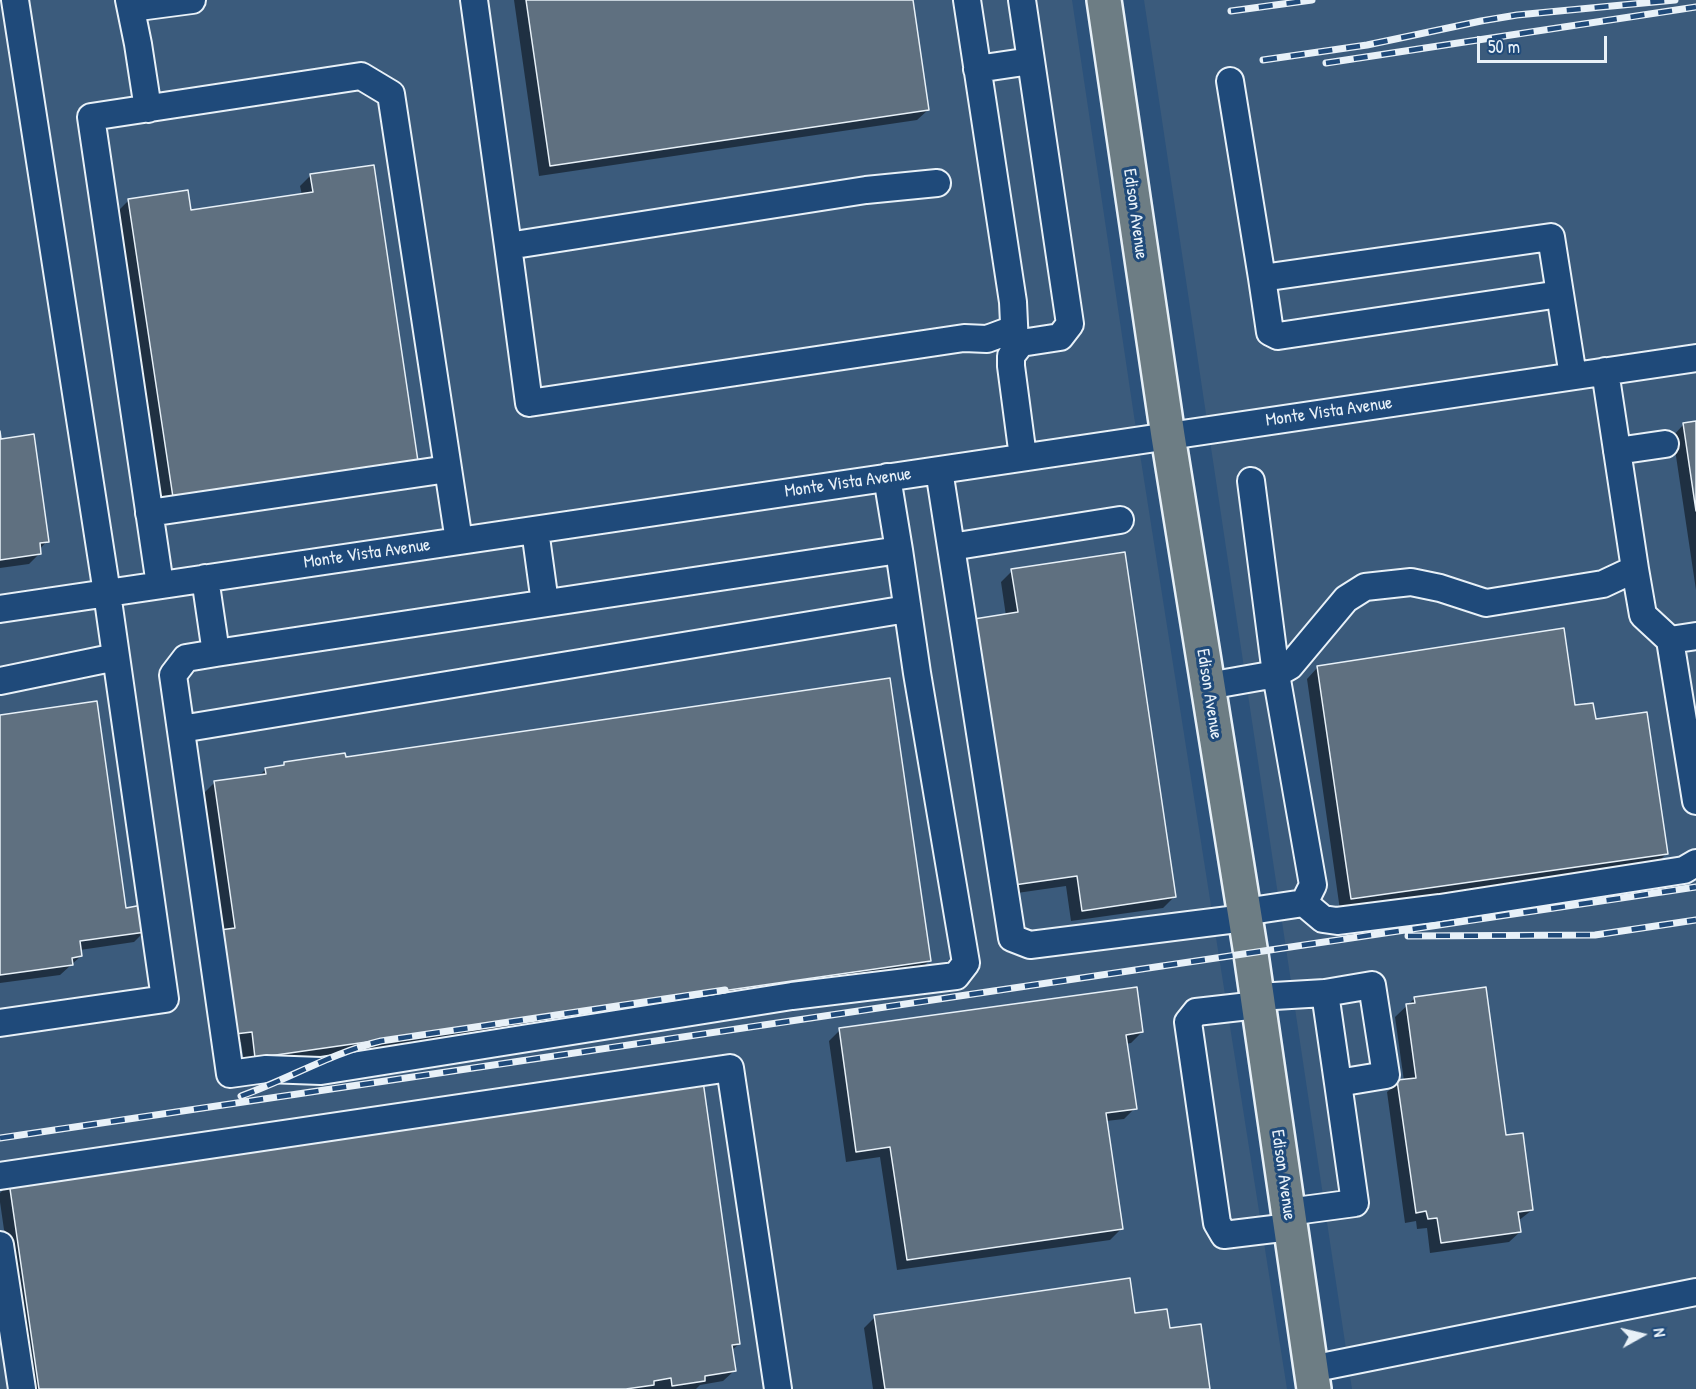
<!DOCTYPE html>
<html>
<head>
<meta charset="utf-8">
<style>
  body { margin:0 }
  #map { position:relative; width:1696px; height:1389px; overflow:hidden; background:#2c527b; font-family:"Patrick Hand",sans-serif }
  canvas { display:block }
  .north { position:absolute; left:1612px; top:1305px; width:60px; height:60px; -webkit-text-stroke:4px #1f4a7a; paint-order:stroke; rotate:82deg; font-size:16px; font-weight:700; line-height:24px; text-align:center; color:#e8f1f8 }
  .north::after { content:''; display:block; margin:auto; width:21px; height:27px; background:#e8f1f8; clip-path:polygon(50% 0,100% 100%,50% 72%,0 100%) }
  .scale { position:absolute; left:1477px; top:36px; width:130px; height:27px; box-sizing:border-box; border:3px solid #e8f1f8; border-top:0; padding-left:8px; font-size:18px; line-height:21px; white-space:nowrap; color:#e8f1f8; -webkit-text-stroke:4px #1f4a7a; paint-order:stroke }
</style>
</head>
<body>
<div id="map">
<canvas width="1696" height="1389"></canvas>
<div class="north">N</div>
<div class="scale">50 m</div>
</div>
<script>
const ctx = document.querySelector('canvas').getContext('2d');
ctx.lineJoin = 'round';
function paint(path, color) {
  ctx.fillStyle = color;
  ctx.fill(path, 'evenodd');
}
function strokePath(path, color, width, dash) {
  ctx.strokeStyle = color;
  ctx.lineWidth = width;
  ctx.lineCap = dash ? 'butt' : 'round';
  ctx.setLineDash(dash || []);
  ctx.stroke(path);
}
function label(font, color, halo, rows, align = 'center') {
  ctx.font = font + ' "Patrick Hand",sans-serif';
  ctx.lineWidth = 6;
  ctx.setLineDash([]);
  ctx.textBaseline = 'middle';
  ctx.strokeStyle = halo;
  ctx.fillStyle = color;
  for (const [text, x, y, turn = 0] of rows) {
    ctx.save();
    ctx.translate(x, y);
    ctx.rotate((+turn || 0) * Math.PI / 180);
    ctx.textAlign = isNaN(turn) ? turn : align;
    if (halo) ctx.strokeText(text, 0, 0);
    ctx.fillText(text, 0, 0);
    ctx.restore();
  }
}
paint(new Path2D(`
  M0 0H1072L1134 416 1287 1389H0Z
  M1144 0H1696V1389H1352Z`), '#3b5b7c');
paint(new Path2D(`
  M514 0H912L928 110 917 120 539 176Z
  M373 166 163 514 118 211 129 200 190 212 302 195 300 186 311 175Z
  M1696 423V590L1673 436 1683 425Z
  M0 441 47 541 39 550 40 553 29 564 0 568Z
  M1012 571 1174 897 1163 908 1071 921 1066 886 1003 895 1006 616 1001 582Z
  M1317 668 1574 707 1595 721 1666 854 1655 865 1340 910 1307 679Z
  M0 717 125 909 145 931 134 942 80 950 81 956 60 975 0 983Z
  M344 759 930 960 919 971 245 1068 241 1042 224 1044V931L204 793 214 783 259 776 266 769 281 767 285 764Z
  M1415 998 1505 1136 1532 1210 1518 1221 1520 1232 1509 1242 1430 1253 1427 1228 1417 1229 1416 1221 1405 1223 1387 1092 1398 1082 1404 1081 1395 1017Z
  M840 1030 1142 1032 1131 1043 1125 1044 1135 1108 1124 1119 1106 1121 1121 1229 1110 1240 897 1270 880 1157 846 1162 829 1041Z
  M10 1183 739 1344 731 1351 734 1371 723 1381 700 1385 696 1389H27L0 1202V1193Z
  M1134 1315 1168 1330 1209 1389H873L864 1328 875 1317Z`), '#0007');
const building = new Path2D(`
  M526 0H913L929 110 550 166Z
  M374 165 419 468 174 504 128 199 188 190 191 210 313 192 310 174Z
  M1696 421V511L1683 423Z
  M0 431 1 439 34 434 49 542 40 543 41 554 0 560Z
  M1125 552 1176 897 1082 911 1077 876 1014 885 974 619 1018 612 1011 569Z
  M1564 628 1575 705 1593 703 1596 719 1647 712 1668 854 1351 899 1317 666Z
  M890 678 931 961 255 1058 252 1032 235 1034 220 930 235 928 214 781 266 774 265 768 284 765V762L345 753 346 757Z
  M97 701 126 908 142 905 146 932 80 941 82 956 72 958 73 965 0 975V715Z
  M1137 987 1143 1032 1126 1035 1137 1109 1106 1113 1123 1229 907 1260 890 1147 856 1152 839 1028Z
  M1486 987 1506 1135 1523 1133 1533 1210 1518 1212 1521 1232 1441 1243 1437 1218 1428 1219 1426 1211 1416 1213 1397 1080 1416 1078 1406 1004 1415 1003 1414 997Z
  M703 1081 740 1344 732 1345 736 1371 705 1376V1381L672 1386 671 1378 654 1381V1385L626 1389H39L9 1182Z
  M1130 1278 1135 1313 1167 1309 1170 1328 1201 1324 1210 1389H885L874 1315Z`);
paint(building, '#5f7080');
strokePath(building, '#e8f1f8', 1.5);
const minor = new Path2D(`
  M129 0 138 44 148 109
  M474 0 508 246
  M967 0 1013 302 1015 345
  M1022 0 1070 324 1060 337 1021 343 1011 356V366L1023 457
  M131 8 192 0
  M977 69 1031 61
  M1230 81 1262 278
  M937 183 866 190 508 246 529 403 964 338 987 339 1014 329
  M1560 294 1278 336 1270 332 1262 278 1551 237 1573 376
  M1617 451 1665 444
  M939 470 1012 938 1030 945 1245 918
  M887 477 899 550
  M149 513 448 469
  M535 530 545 603
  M951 547 1120 520
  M1635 569 1643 615 1670 640 1696 801
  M205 578 216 653 899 550 917 673 966 963 956 976 792 996 321 1071 266 1069 230 1074 173 675 186 658 216 653
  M160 585 91 117 361 76 391 94 459 541
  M0 609 1696 358
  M1670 640 1696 636
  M0 681 116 657
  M1208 686 1276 674 1290 666 1346 599 1365 587 1411 582 1440 588 1486 603 1603 584 1635 569 1605 371
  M181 729 907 609
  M1304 903 1323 919 1337 921 1440 908 1684 870 1696 863
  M1244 912 1304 903 1313 885 1276 674 1251 481
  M1325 993 1338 1083
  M1257 997 1325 993 1372 985 1386 1075 1338 1083 1355 1203 1288 1212
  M1258 1005 1196 1012 1188 1022 1217 1223 1224 1235 1290 1227
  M0 1023 165 999 107 593 15 0
  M0 1176 730 1068 778 1389
  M0 1245 22 1389
  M1311 1369 1696 1292`);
const major = new Path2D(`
  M1104 0 1168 436 1251 954 1314 1389`);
strokePath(minor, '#e8f1f8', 30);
strokePath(major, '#e8f1f8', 38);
strokePath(minor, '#1f4a7a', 26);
strokePath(major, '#6d7d84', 33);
const rail = new Path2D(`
  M1231 11 1312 0
  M1263 60 1367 45 1481 21 1517 15 1675 0
  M1326 63 1696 7
  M1408 936 1595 935 1696 920
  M241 1096C289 1079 331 1053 381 1041L725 990
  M0 1138 1696 887`);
strokePath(rail, '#e8f1f8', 7);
strokePath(rail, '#1f4a7a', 4.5, [14]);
label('18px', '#e8f1f8', '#1f4a7a', [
  ["Edison Avenue",1135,214,82],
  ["Monte Vista Avenue",1329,412,-8],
  ["Monte Vista Avenue",848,483,-8],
  ["Monte Vista Avenue",367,554,-8],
  ["Edison Avenue",1209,694,81],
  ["Edison Avenue",1283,1175,82]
]);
</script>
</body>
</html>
